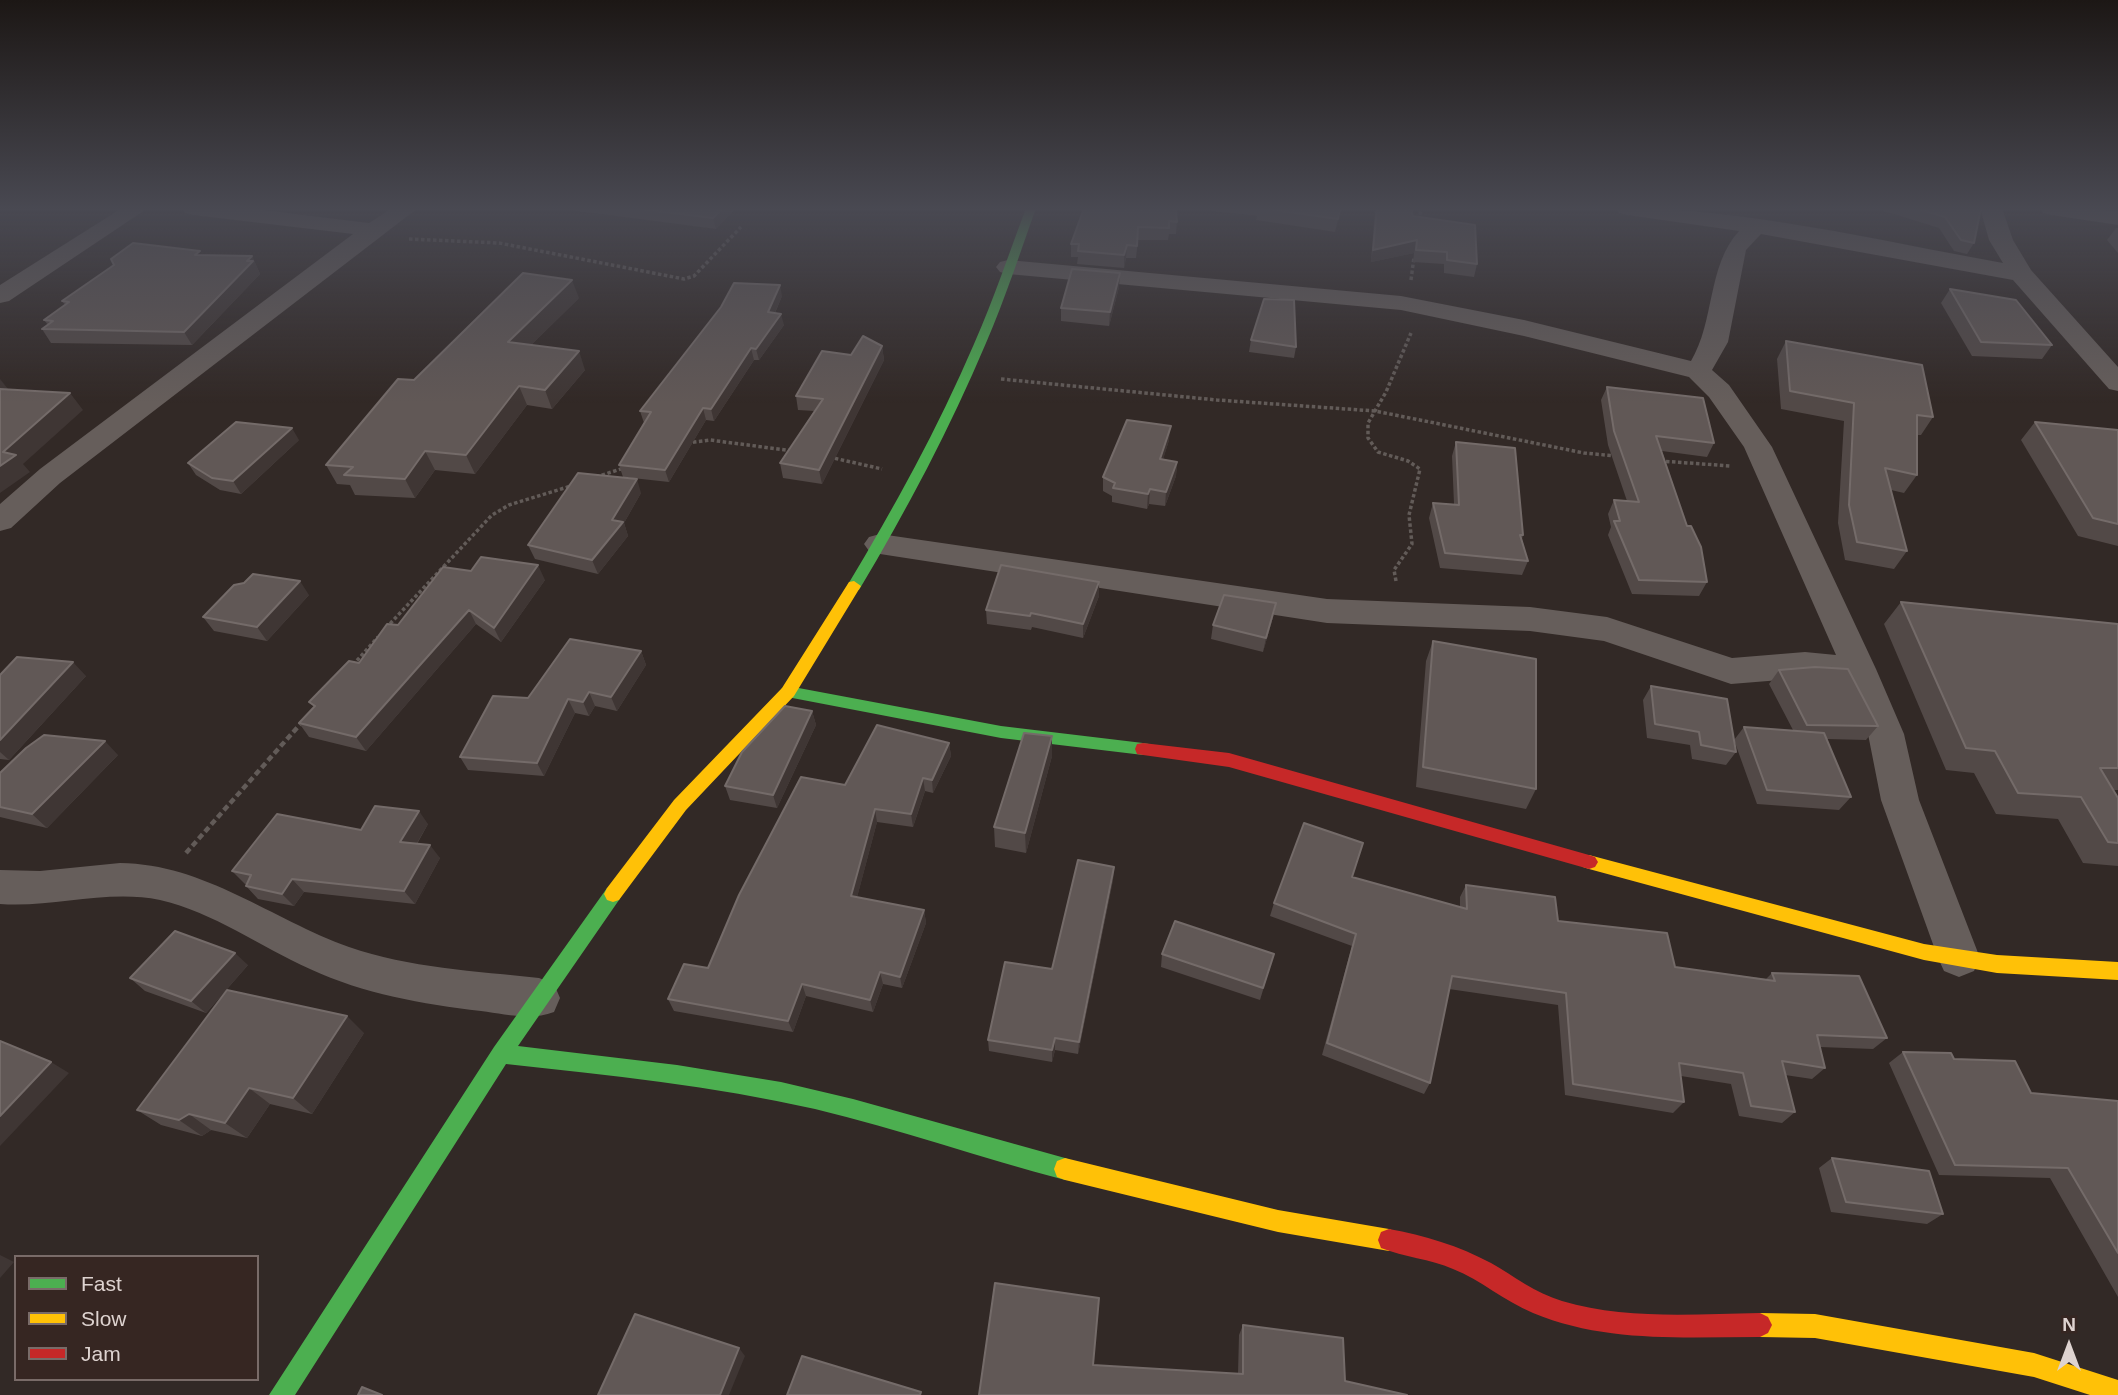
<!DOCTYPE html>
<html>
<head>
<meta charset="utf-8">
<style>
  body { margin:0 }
  #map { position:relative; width:2118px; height:1395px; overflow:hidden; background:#322926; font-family:Arial,sans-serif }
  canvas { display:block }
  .legend { position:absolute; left:14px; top:1255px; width:245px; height:126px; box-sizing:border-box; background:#362622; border:2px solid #796b68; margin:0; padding:9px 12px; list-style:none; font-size:21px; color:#ded3d0 }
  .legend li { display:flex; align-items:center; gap:14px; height:35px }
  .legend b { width:35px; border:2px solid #796b68 }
  .north { position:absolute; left:2034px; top:1311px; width:70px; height:70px; -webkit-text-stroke:5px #362622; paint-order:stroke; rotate:0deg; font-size:19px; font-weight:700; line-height:28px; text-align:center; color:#ded3d0 }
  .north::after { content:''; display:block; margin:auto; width:24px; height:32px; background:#ded3d0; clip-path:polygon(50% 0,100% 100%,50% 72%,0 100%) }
</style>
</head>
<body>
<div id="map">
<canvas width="2118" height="1395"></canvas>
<ul class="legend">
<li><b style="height:9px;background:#4caf50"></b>Fast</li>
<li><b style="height:9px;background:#ffc107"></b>Slow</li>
<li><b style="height:9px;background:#c62828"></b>Jam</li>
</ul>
<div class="north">N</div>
</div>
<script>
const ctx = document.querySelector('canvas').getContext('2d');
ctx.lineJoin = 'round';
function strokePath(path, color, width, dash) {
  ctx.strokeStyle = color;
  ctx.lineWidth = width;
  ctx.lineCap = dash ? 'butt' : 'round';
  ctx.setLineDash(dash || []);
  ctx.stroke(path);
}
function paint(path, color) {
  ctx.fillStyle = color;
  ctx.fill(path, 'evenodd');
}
strokePath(new Path2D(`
  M1419 221 1421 208
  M409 239 499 243 684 279 694 276 741 227
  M1411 280 1414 257
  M1001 379 1217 400 1375 411 1584 453 1616 456
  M687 443 710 440 793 451
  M829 457 882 469
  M1660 461 1731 466
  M596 477 624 468
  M1396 581 1394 570 1412 544 1409 515 1420 469 1408 461 1378 452 1368 438V423L1386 392 1411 333
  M386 628 492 515 509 505 574 485
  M353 665 378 637`), '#625b58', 3.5, [3.5, 2.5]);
strokePath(new Path2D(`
  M186 853 303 721`), '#625b58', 4.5, [6, 3.5]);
paint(new Path2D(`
  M122 208H148L9 301 0 303V285Z
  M182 208H247L369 223 392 208H418L60 483 11 528 0 531V504L40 469 353 234 193 215 185 213Z
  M1616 208C1746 208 1875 240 2003 263L1989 240 1980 208H2002L2013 240 2031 270 2118 367V391L2109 389 2013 280 1761 234 1746 250 1728 342 1712 370 1729 385 1772 447 1876 669 1904 734 1919 800 1980 958 1974 971 1959 977 1944 971 1938 958 1881 800 1868 734 1847 681 1805 678 1731 684 1604 641 1530 631 1327 623 880 554 869 551 864 544 869 537 880 534 1327 599 1530 607 1607 617 1732 658 1805 652 1836 655 1744 447 1709 397 1689 377 1524 336 1401 310 1008 274 1000 272 996 267 1000 262 1008 260 1401 296 1524 320 1691 361C1715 321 1707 266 1739 231L1627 215 1619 213Z
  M2040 208 2118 211V225L2051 215 2043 213Z
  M120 863C205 864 271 919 349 947 409 968 476 971 539 978L554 984 560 998 554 1012C531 1021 505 1014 481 1011 422 1004 364 994 310 969 261 947 213 912 160 900 107 889 53 908 0 904V870L40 871Z`), '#665e5b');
paint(new Path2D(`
  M1026 208H1036C1020 253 1005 299 986 343 950 428 907 510 859 590H849L847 586C894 508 938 428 974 344 994 299 1009 253 1026 208Z
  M788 686 1001 726 1143 743 1149 744 1151 749 1149 754 1143 755 1001 738 782 696 780 692 782 688Z
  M613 886 619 888 622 894 619 900 518 1046 677 1065 781 1082 853 1099 1065 1158 1073 1161 1076 1169 1073 1177 1065 1180C981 1158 899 1129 815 1109 713 1086 609 1075 506 1064L295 1395H269L494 1047 607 888Z`), '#4caf50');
paint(new Path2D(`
  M854 581 861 586 794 696 686 810 619 900 613 902 607 900 604 894 607 888 674 800 782 688 849 582Z
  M1589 855 1924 944 1997 955 2118 962V980L1997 973 1924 960 1589 869 1583 867 1580 862 1583 857Z
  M1065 1158 1278 1210 1389 1229 1397 1232 1400 1240 1397 1248 1389 1251 1278 1232 1065 1180 1057 1177 1054 1169 1057 1161Z
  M1760 1313 1815 1314 2034 1353 2118 1380V1395H2090L2034 1377 1815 1338 1760 1337 1752 1333 1748 1325 1752 1317Z`), '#ffc107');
paint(new Path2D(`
  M1143 743 1229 753 1589 855 1595 857 1598 862 1595 867 1589 869 1229 767 1143 755 1137 754 1135 749 1137 744Z
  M1389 1229C1424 1235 1459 1246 1491 1263 1514 1276 1535 1293 1562 1301 1625 1320 1695 1314 1760 1313L1768 1317 1772 1325 1768 1333 1760 1337C1683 1337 1605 1343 1533 1313 1504 1301 1481 1280 1453 1269 1430 1259 1404 1257 1381 1248L1378 1240 1381 1232Z`), '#c62828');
paint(new Path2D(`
  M554 208H736L716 229Z
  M1084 208 1177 222 1176 234H1169L1168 240H1138L1136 258H1126L1124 268 1077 264 1078 257H1071V244Z
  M1187 208H1341L1335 232 1256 220 1257 216Z
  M1375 208H1411L1413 216 1477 264 1474 277 1444 273V264L1413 262 1414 253 1371 262Z
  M1874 208H1981L1974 243 1967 254 1954 251 1939 228Z
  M2116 228H2118V253L2107 240Z
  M202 255 252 256 260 274 192 345 51 343 42 329 48 325 44 320 65 305 62 301Z
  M1119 287 1109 326 1061 321V308Z
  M1950 289 2052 345 2042 359 1972 356 1941 303Z
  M782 296 775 313 784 325 759 360H754L714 421 706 420 669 482 623 477 619 465 645 423H644L640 411Z
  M579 298 531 345 585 370 552 409 527 405 475 474 435 470 415 498 355 495 350 485 337 484 326 465 414 380Z
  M1251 340 1296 347 1294 358 1249 352Z
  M1786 341 1933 417 1921 435H1917V475L1904 493 1891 490 1907 551 1894 569 1845 560 1838 523 1844 421 1781 409 1777 359Z
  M882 346 884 360 822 484 783 478 780 463 814 411 798 410 796 396Z
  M1607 387 1714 443 1707 457 1662 451 1687 526 1707 582 1699 596 1632 594 1608 535 1611 527 1608 514 1614 500 1627 501 1608 445 1601 400Z
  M2035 422 2118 430V546L2078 536 2021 440Z
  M299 440 241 494 220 490 196 475 188 463Z
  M1169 440 1163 459 1177 462 1176 476 1165 506 1149 504 1147 509 1112 502V496L1103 491V477Z
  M1456 442 1523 535 1522 539 1528 561 1522 575 1440 568 1429 518 1433 503 1454 504 1452 456Z
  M641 493 624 523 628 536 598 574 535 559 528 545Z
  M471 571 545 580 501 642 476 624 366 751 309 737 299 723 314 707 309 702 359 663 398 625Z
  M1099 582V596L1083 638 1032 627 1031 630 987 624 986 610Z
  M309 595 267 641 214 631 203 617Z
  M1901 602 2118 624V790H2113L2118 798V866L2083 863 2058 819 1996 814 1974 773 1946 770 1884 624Z
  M1276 603 1273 617 1263 652 1211 639 1213 625Z
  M1433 641 1536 789 1526 809 1416 787 1426 661Z
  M641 651 646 665 617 711 595 706 589 716 575 713 544 776 468 770 460 757 528 698Z
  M1779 670 1878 726 1866 740 1827 739 1851 797 1839 810 1757 804 1734 740 1744 727 1793 730 1769 684Z
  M0 675 86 676 9 760 0 759Z
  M1651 686 1736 752 1726 765 1692 759 1690 745 1647 738 1643 700Z
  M812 711 816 725 777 808 730 800 725 786Z
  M1052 736V756L1026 853 995 847 994 827Z
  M949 743 951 756 933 793 925 791 913 827 877 822 857 897 924 910 926 923 902 988 883 984 873 1012 806 996 793 1032 674 1011 668 999 708 968 845 785Z
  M118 755 47 828 0 817V773Z
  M428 824 417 844 440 858 415 904 304 892 294 906 258 899 246 886 247 884H245L232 871 361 830Z
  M1114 867 1113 880 1078 1054 1055 1050 1052 1062 989 1051 988 1040 1052 969Z
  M1466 885 1675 967 1766 979 1772 973 1887 1038 1873 1049 1820 1047 1825 1068 1812 1079 1785 1075 1795 1112 1782 1123 1739 1116 1731 1084 1681 1076 1684 1102 1673 1113 1565 1095 1558 1005 1449 989 1430 1083 1424 1094 1322 1055 1352 946 1270 916 1274 903 1460 907V897Z
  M1162 954H1274L1260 1000 1161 967Z
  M248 965 206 1013 145 991 130 978Z
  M364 1033 312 1114 270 1104 247 1138 211 1130 202 1136 161 1125 137 1110Z
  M1903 1052 1954 1059 2031 1093 2118 1101V1297L2050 1178 1939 1175 1889 1063Z
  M1832 1158 1943 1214 1927 1224 1831 1212 1819 1168Z
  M1243 1325 1345 1381 1093 1365 1238 1374 1239 1335Z`), '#524947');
paint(new Path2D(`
  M723 208H736L716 229 713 218Z
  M1417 240 1414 253 1371 262 1373 250Z
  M1127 245 1126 258 1124 268V255Z
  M252 256 260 274 192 345 184 332Z
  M1120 273 1119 287 1109 326 1110 312Z
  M572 280 579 298 515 361 508 342Z
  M780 285 782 296 770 324 768 312Z
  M781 314 784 325 759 360 756 349Z
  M882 346 884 360 822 484 819 470Z
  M751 348 754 360 714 421 711 409Z
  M579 351 585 370 552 409 545 390Z
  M0 379 12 394 0 403Z
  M519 386 527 405 475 474 466 455Z
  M70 393 83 410 23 464 30 472 0 493V466L3 452Z
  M703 408 706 420 669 482 665 470Z
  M1171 426 1169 440 1159 473 1160 459Z
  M292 428 299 440 241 494 233 481Z
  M425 451 435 470 415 498 405 479Z
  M1177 462 1176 476 1165 506 1166 492Z
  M637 479 641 493 624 523 628 536 598 574 592 560 612 520Z
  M1150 489 1149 504 1147 509 1148 494Z
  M538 565 545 580 501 642 494 628Z
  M300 581 309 595 267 641 257 627Z
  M1099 582V596L1083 638V624Z
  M1276 603 1273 617 1263 652 1266 638Z
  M469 610 476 624 366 751 356 737Z
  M641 651 646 665 617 711 611 697Z
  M73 662 86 676 9 760 0 752V740Z
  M589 692 595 706 589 716 583 702Z
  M568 699 575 713 544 776 537 763Z
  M812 711 816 725 777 808 773 795Z
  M1052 736V756L1026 853 1025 833Z
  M105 741 118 755 47 828 32 814Z
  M949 743 951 756 933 793 932 780Z
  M923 778 925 791 913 827 911 814Z
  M875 809 877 822 854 909 851 896Z
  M419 811 428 824 410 855 400 842Z
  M430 845 440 858 415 904 404 891Z
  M1114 867 1113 880 1078 1054 1079 1042Z
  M292 879 304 892 294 906 282 894Z
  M924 910 926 923 902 988 900 977Z
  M235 953 248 965 206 1013 191 1001Z
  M880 972 883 984 873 1012 870 1000Z
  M802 984 806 996 793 1032 788 1021Z
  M347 1016 364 1033 312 1114 293 1098Z
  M1055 1038V1050L1052 1062V1050Z
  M51 1062 69 1073 0 1146V1116Z
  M249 1088 270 1104 247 1138 225 1123Z
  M189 1114 211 1130 202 1136 179 1120Z
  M0 1255 14 1262 0 1278Z
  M739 1348 745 1356 729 1395H720Z`), '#3f3634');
const building = new Path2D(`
  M632 208H723L713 218Z
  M1084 208H1176L1177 222 1169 221V228L1138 227 1137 246 1127 245 1124 255 1078 251 1079 244H1071Z
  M1261 208H1340L1338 219Z
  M1377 208H1411L1413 216 1475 225 1477 264 1447 260V252L1416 250 1417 240 1373 250Z
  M1915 208H1981L1974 243 1961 240 1945 217Z
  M133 243 200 251 195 255 252 256 247 261H253L184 332 42 329 53 321 44 320 69 302 62 301 114 265 111 259Z
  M1072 269 1120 273 1110 312 1061 308Z
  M523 273 572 280 508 342 579 351 545 390 519 386 466 455 425 451 405 479 344 475 353 467 326 465 398 379 414 380Z
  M734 283 780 285 768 312 781 314 756 349 751 348 711 409 703 408 665 470 619 465 651 412 640 411 721 307Z
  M1950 289 2016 300 2052 345 1981 342Z
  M1264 299 1294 300 1296 347 1251 340Z
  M863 336 882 346 819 470 780 463 823 399 796 396 822 351 851 355Z
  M1786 341 1922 365 1933 417 1917 415V475L1885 468 1907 551 1857 542 1849 505 1854 403 1790 391Z
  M1607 387 1703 398 1714 443 1656 436 1687 526H1691L1701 547 1707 582 1639 580 1614 521H1620L1614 500 1639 502 1614 431Z
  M0 389 70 393 3 452 16 455 0 466Z
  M1127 420 1171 426 1160 459 1177 462 1166 492 1150 489 1148 494 1113 488 1115 483 1103 477Z
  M236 422 292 428 233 481 212 478 188 463Z
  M2035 422 2118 430V524L2093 518Z
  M1456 442 1515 448 1523 535H1520L1528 561 1445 553 1433 503 1459 505Z
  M578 473 637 479 612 520 623 522 592 560 528 545Z
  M481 557 538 565 494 628 469 610 356 737 299 723 315 706 309 702 349 661 359 663 387 624 398 625 443 567 471 571Z
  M1001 565 1099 582 1083 624 1031 613 1030 616 986 610Z
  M253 574 300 581 257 627 203 617 234 585 244 583Z
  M1224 595 1276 603 1266 638 1213 625Z
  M1901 602 2118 624V768H2100L2118 798V843L2108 842 2081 797 2018 793 1995 751 1966 748Z
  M570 639 641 651 611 697 589 692 583 702 568 699 537 763 460 757 493 696 528 698Z
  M1433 641 1536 659V789L1423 767Z
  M17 657 73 662 0 740V675Z
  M1815 667 1848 669 1878 726 1807 725 1779 670Z
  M1651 686 1727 699 1736 752 1701 745 1699 732 1655 724Z
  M785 706 812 711 773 795 725 786 742 752Z
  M877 725 949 743 932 780 923 778 911 814 875 809 851 896 924 910 900 977 880 972 870 1000 802 984 788 1021 668 999 684 964 708 968 739 895 801 777 845 785Z
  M1744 727 1824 733 1851 797 1767 790Z
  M1024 733 1052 736 1025 833 994 827Z
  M44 735 105 741 32 814 0 807V773L26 748Z
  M375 806 419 811 400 842 430 845 404 891 292 879 282 894 246 886 251 875 232 871 277 814 361 830Z
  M1304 823 1363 843 1352 877 1467 909 1466 885 1555 897 1558 921 1667 933 1675 967 1775 981 1772 973 1859 976 1887 1038 1817 1035 1825 1068 1782 1061 1795 1112 1751 1106 1743 1073 1679 1063 1684 1102 1573 1084 1566 993 1452 976 1430 1083 1327 1043 1356 934 1274 903Z
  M1078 860 1114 867 1079 1042 1055 1038 1052 1050 988 1040 1005 962 1052 969Z
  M1175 921 1274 954 1263 988 1162 954Z
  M175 931 235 953 191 1001 130 978Z
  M227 990 347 1016 293 1098 249 1088 225 1123 189 1114 179 1120 137 1110Z
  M0 1041 51 1062 0 1116Z
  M1903 1052 1951 1053 1954 1059 2015 1061 2031 1093 2118 1101V1253L2068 1168 1955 1165Z
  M1832 1158 1929 1171 1943 1214 1846 1202Z
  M995 1283 1099 1298 1093 1365 1243 1374V1325L1343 1338 1345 1381 1407 1395H979Z
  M635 1314 739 1348 720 1395H598Z
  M802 1356 921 1392 920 1395H787Z
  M362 1387 382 1395H358Z`);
paint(building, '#615856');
strokePath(building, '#746b69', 2);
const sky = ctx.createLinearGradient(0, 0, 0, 403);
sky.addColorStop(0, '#1c1715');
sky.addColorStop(0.52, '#494952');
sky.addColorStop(1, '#49495200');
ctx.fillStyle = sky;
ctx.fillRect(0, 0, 2118, 403);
</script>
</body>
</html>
